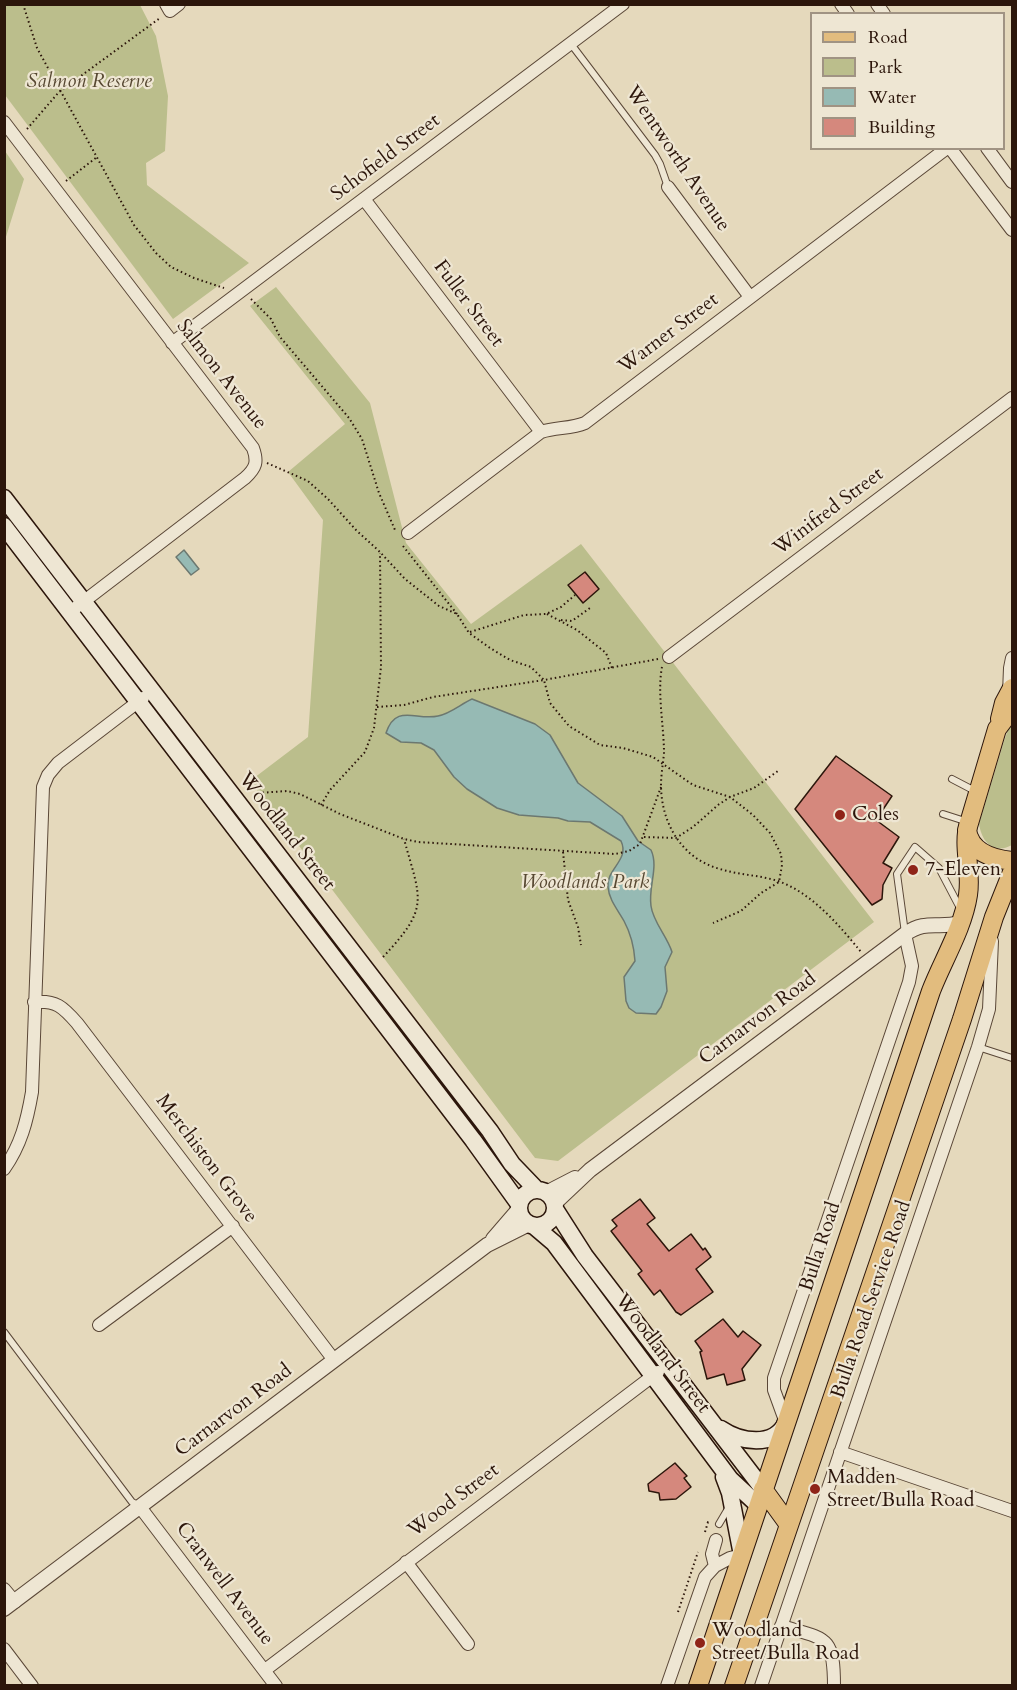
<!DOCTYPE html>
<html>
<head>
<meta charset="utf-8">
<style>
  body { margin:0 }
  #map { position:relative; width:1017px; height:1690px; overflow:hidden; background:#e5d9bc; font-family:Cardo,serif }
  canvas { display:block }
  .frame { position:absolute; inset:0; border:6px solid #2c160b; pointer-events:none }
  .legend { position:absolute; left:810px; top:12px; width:195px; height:138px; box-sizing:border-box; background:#eee6d3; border:2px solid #a09383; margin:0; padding:8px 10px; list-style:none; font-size:18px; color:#2c160b }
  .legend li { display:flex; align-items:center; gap:12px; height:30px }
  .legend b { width:30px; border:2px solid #a09383 }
</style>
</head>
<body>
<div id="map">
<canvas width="1017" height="1690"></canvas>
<div class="frame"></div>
<ul class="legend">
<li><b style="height:8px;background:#e2bc7e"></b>Road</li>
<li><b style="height:16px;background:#bbbe8c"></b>Park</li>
<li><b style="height:16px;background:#96bab4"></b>Water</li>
<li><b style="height:16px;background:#d5887d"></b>Building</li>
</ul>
</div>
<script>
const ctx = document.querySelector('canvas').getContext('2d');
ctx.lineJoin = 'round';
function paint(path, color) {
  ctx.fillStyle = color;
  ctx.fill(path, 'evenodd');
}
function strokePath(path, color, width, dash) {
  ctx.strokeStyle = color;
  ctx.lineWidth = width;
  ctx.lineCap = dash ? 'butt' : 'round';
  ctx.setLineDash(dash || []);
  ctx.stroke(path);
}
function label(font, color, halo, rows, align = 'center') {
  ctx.font = font + ' Cardo,serif';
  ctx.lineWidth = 4.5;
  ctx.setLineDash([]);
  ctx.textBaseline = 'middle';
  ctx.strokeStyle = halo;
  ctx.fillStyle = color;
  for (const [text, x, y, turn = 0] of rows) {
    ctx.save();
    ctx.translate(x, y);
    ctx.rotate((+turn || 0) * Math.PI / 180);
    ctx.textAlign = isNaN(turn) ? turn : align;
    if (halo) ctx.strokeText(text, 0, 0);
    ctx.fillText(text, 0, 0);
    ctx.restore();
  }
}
paint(new Path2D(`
  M5 4 140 5 156 36 168 96 165 151 146 163 147 185 249 263 173 319 5 95Z
  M5 151 24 179 5 240 4 151Z
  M276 287 370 403 406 543 471 624 581 544 874 922 558 1161 535 1158 250 781 308 737 323 520 288 472 345 424 250 306Z
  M1012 719V845C993 855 982 842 979 824L1004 741Z`), '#bbbe8c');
const water = new Path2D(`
  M184 550 199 569 191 575 176 557Z
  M472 699 535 724 550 735 578 783 622 816 638 841 651 850C659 867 648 887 651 906 653 922 667 936 672 952L665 967 667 991 661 1007 656 1014 636 1013 629 1008 626 1001 624 977 635 961C634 946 631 934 624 921 618 910 609 900 608 887 606 869 630 860 621 841L590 822 568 821 558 818 519 815 497 808 467 789 454 777 434 750 421 743 401 742 386 733C396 703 416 721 438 716 450 714 461 704 472 699Z`);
paint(water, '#96bab4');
strokePath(water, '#6c7870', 1.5);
const building = new Path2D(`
  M585 572 599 589 583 603 568 585Z
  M836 756 892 796 876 820 899 837 883 863 892 868 883 885 882 899 872 905 795 809Z
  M640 1199 655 1218 647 1224 669 1251 691 1234 703 1250 705 1248 711 1257 696 1269 713 1292 681 1315 676 1312 660 1290 654 1295 638 1274 642 1271 611 1231 617 1226 612 1220Z
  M723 1319 738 1337 743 1331 761 1345 742 1369 745 1380 727 1385 724 1374 707 1379 700 1352 702 1351 695 1341Z
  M675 1463 687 1476 684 1478 691 1487 676 1499 660 1500 659 1493 649 1491 648 1484Z`);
paint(building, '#d5887d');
strokePath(building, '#2c160b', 1.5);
const service = new Path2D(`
  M571 44 655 155 660 164 668 187
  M952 779 975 791
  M943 814 968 822
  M905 933 897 874 915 847 939 868 960 908
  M978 1047 1012 1058
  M4 1332 132 1502 140 1506
  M719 1524 729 1507`);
const minor = new Path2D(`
  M166 4 170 11 179 4
  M841 4 848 14
  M877 4 884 14
  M4 122 253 448C258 462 256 468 245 478L70 612
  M950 148 1012 230
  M987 148 1012 182
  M668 187 750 297
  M364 199 541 432
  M172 343 623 4
  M408 533 541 432C556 427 571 429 585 423L947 148
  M669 657 1012 398
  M1009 693 1010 668 1012 658
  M34 1002C56 1000 63 1007 77 1023L334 1360
  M4 1169C21 1145 27 1121 32 1092L43 787 48 775 58 763 143 698
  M99 1325 233 1226
  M786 1423 774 1390V1378L909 982 912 966 905 934
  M840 1452 1012 1511
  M140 1507 276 1686
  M406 1562 468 1644
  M715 1566 730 1558 742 1555
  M4 1589 15 1602
  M781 1626C826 1639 834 1635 834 1686
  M4 1649 32 1686
  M265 1670 658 1372
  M667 1686 705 1577 715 1566 712 1554 716 1540
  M761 1686 978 1047 989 1009 992 941`);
const tertiary = new Path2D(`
  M546 1193 575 1178
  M554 1204 590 1170 905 934C927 919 937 929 960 923
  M493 1239 518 1210
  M4 1609 487 1245 529 1224`);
const secondary = new Path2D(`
  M4 498 490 1131 512 1164 537 1190
  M4 526 473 1140 519 1204
  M519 1208a18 18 0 1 1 36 0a18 18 0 1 1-36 0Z
  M555 1209 585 1256 763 1489
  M534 1226 554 1243 730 1479 758 1505
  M721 1429C740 1442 774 1448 786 1423
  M724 1477 730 1493 742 1555`);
const primary = new Path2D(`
  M1012 709 997 729 967 830C970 852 993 859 1012 861
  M1000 719 1004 703 1012 688
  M763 1489 789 1525
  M698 1686 931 991C943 960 963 928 968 895 972 870 962 847 969 822
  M734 1686 962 1019 994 917 1012 872`);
strokePath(service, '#5a4737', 8);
strokePath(minor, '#5a4737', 14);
strokePath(tertiary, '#5a4737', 16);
strokePath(secondary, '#2c160b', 19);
strokePath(primary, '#2c160b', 20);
strokePath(new Path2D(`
  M23 4 37 48 134 225 156 253 171 267 194 278 224 288
  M27 129 59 92 160 18
  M66 181 97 157
  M251 299 271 319 280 337 349 418 362 439 379 493 395 530
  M267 463 308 481 328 499 356 530 380 552 405 579 439 606 457 614 469 633 490 648 510 660 531 667 544 680 658 659
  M403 546 457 614
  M547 614 577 630 606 653 612 668
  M561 620 572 621 590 608
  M470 632 524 615 546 614 561 607 575 595
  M662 667C657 692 664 727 664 753 663 764 661 775 661 785 661 823 682 859 720 869 739 875 759 875 778 881 812 893 839 925 861 952
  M377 707 404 705 433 697 544 680 550 703 569 726 600 745 623 748 653 757 693 785 730 797 753 815 770 833 781 854 782 865 779 882 761 893 741 911 713 923
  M258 793 287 791 300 794 340 814 404 839 418 842 615 854 629 851 640 844 661 787
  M321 805 330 790 365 752 374 728 381 667 380 553
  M644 837 676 838 693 827 718 805 730 797 754 788 778 771
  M563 852 568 900 578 927 581 945
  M383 957C430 907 421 901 404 839
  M705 1532 708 1522 710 1523
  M678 1612 698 1552`), '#2c160b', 2, [1.5, 3]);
strokePath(service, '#eee6d3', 6);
strokePath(minor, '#eee6d3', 12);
strokePath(tertiary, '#eee6d3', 14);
strokePath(secondary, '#eee6d3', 16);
strokePath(primary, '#e2bc7e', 18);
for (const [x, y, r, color] of [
  [840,815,6,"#8f2418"],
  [913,870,6,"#8f2418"],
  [815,1489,6,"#8f2418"],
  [700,1643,6,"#8f2418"]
]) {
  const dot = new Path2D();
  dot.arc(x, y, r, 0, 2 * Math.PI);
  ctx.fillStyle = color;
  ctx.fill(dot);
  strokePath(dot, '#eee6d3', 2);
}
label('italic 20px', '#574832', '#eee6d3', [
  ["Salmon Reserve",89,82],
  ["Woodlands Park",585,883]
]);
label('20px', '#2c160b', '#eee6d3', [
  ["Schofield Street",386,158,-37],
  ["Wentworth Avenue",677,159,56],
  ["Fuller Street",468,304,53],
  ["Warner Street",669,334,-37],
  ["Salmon Avenue",221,375,52],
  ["Winifred Street",829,512,-37],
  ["Woodland Street",286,832,52],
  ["Carnarvon Road",758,1019,-37],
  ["Merchiston Grove",206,1159,53],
  ["Bulla Road",821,1247,-72],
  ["Bulla Road Service Road",872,1300,-71],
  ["Woodland Street",662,1354,53],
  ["Carnarvon Road",234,1411,-37],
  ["Wood Street",454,1501,-37],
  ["Cranwell Avenue",224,1584,53]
]);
label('20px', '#2c160b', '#eee6d3', [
  ["Coles",852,815],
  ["7-Eleven",925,870],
  ["Madden",827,1478],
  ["Street/Bulla Road",827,1501],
  ["Woodland",712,1631],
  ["Street/Bulla Road",712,1654]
], 'left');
</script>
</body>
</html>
